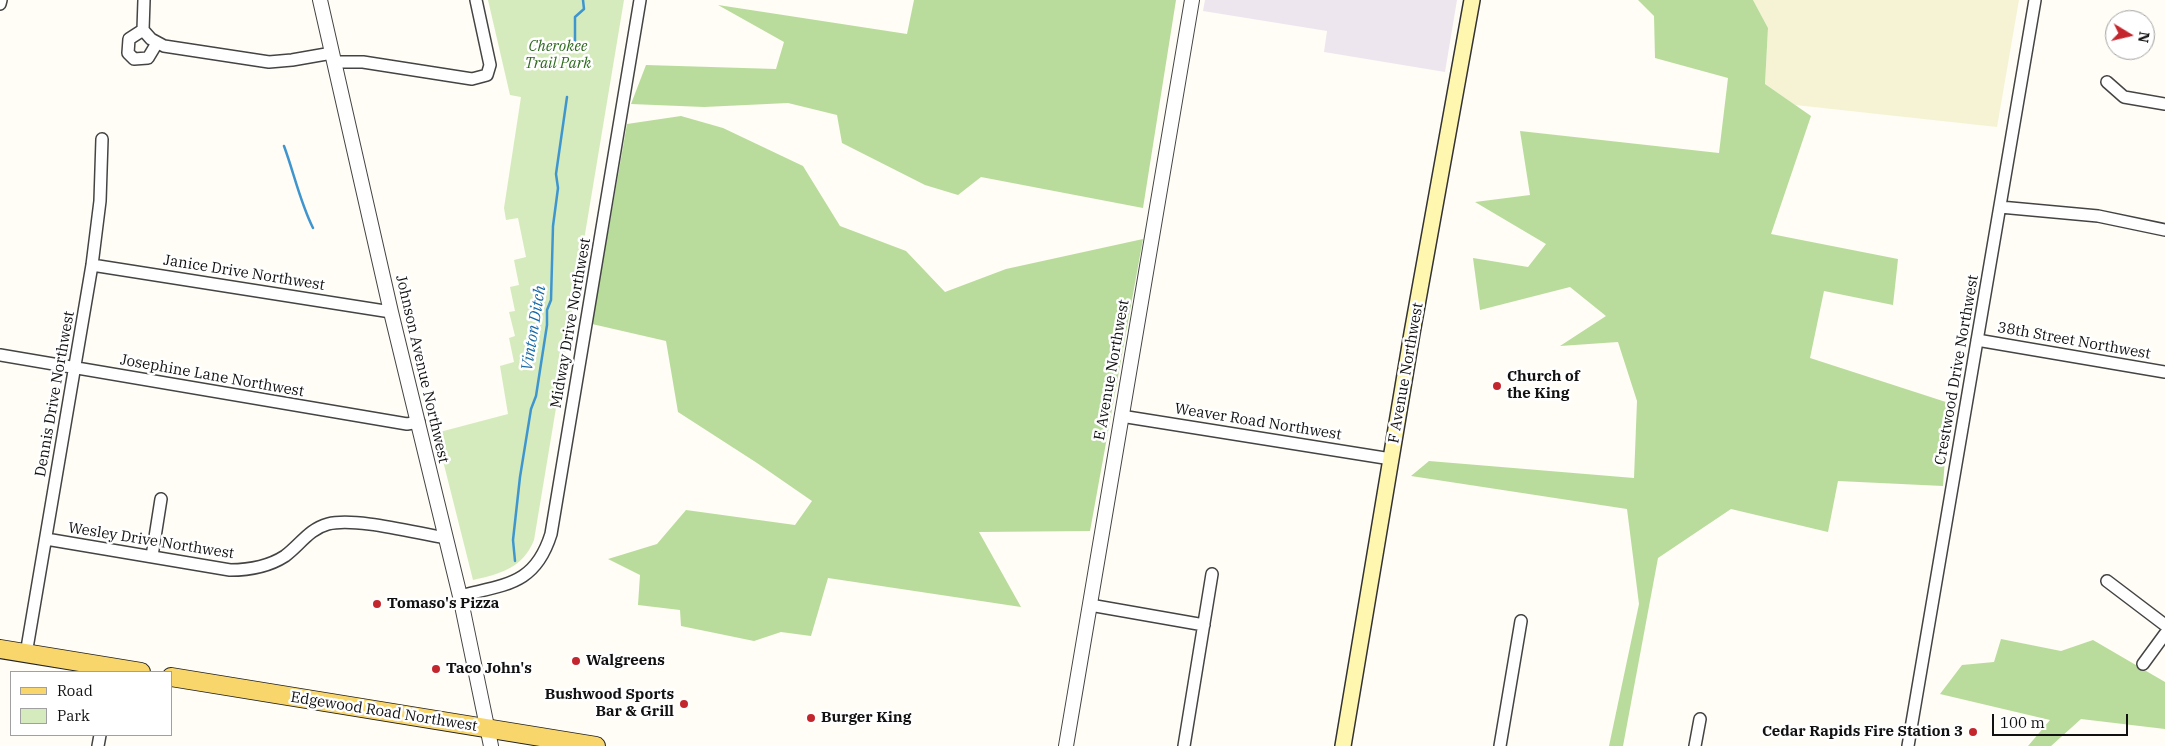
<!DOCTYPE html>
<html>
<head>
<meta charset="utf-8">
<style>
  body { margin:0 }
  #map { position:relative; width:2165px; height:746px; overflow:hidden; background:#fffdf5; font-family:"IBM Plex Serif",serif }
  canvas { display:block }
  .legend { position:absolute; left:10px; top:671px; width:162px; height:65px; box-sizing:border-box; background:#fff; border:1px solid #a0a0a0; margin:0; padding:6px 9px; list-style:none; font-size:15px; color:#111 }
  .legend li { display:flex; align-items:center; gap:10px; height:25px }
  .legend b { width:25px; border:1px solid #a0a0a0 }
  .north { position:absolute; left:2105px; top:10px; width:50px; height:50px; box-sizing:border-box; background:#fff; border:1px solid #a0a0a0; border-radius:50%; rotate:99deg; font-size:14px; font-weight:700; line-height:20px; text-align:center; color:#111 }
  .north::after { content:''; display:block; margin:auto; width:18px; height:22px; background:#c4262e; clip-path:polygon(50% 0,100% 100%,50% 72%,0 100%) }
  .scale { position:absolute; left:1992px; top:714px; width:136px; height:22px; box-sizing:border-box; border:2px solid #111; border-top:0; padding-left:6px; font-size:15px; line-height:18px; white-space:nowrap; color:#111; -webkit-text-stroke:4px #fff; paint-order:stroke }
</style>
</head>
<body>
<div id="map">
<canvas width="2165" height="746"></canvas>
<ul class="legend">
<li><b style="height:6px;background:#f9d66b"></b>Road</li>
<li><b style="height:14px;background:#d5ebbd"></b>Park</li>
</ul>
<div class="north">N</div>
<div class="scale">100 m</div>
</div>
<script>
const ctx = document.querySelector('canvas').getContext('2d');
ctx.lineJoin = 'round';
function paint(path, color) {
  ctx.fillStyle = color;
  ctx.fill(path, 'evenodd');
}
function strokePath(path, color, width, dash) {
  ctx.strokeStyle = color;
  ctx.lineWidth = width;
  ctx.lineCap = dash ? 'butt' : 'round';
  ctx.setLineDash(dash || []);
  ctx.stroke(path);
}
function label(font, color, halo, rows, align = 'center') {
  ctx.font = font + ' "IBM Plex Serif",serif';
  ctx.lineWidth = 5;
  ctx.setLineDash([]);
  ctx.textBaseline = 'middle';
  ctx.strokeStyle = halo;
  ctx.fillStyle = color;
  for (const [text, x, y, turn = 0] of rows) {
    ctx.save();
    ctx.translate(x, y);
    ctx.rotate((+turn || 0) * Math.PI / 180);
    ctx.textAlign = isNaN(turn) ? turn : align;
    if (halo) ctx.strokeText(text, 0, 0);
    ctx.fillText(text, 0, 0);
    ctx.restore();
  }
}
paint(new Path2D(`
  M1205 0H1457L1445 72 1324 52 1327 31 1203 11Z`), '#eee6ef');
paint(new Path2D(`
  M1753 0H2019L1997 127 1795 105 1765 84 1768 28Z`), '#f6f3d4');
paint(new Path2D(`
  M488 0H624L534 540C523 568 500 574 473 580L436 433 508 414 500 366 514 362 509 338 515 336 509 312 515 311 510 287 519 285 514 260 526 257 518 218 506 220 504 208 521 97 510 95Z`), '#d5ebbd');
paint(new Path2D(`
  M914 0H1176L1143 208 981 177 958 195 925 185 842 143 837 115 788 103 704 107 631 104 646 65 776 69 784 42 718 5 907 34Z
  M1638 0H1753L1768 28 1765 84 1811 116 1771 234 1898 259 1893 305 1824 291 1810 358 1949 403 1943 486 1838 481 1828 532 1731 509 1658 558 1623 746H1609L1639 604 1627 509 1411 476 1429 461 1634 478 1637 401 1618 342 1560 346 1606 316 1570 287 1480 310 1473 258 1528 267 1546 244 1475 202 1530 195 1520 131 1719 153 1728 78 1655 58 1654 16Z
  M681 116 723 128 803 166 840 226 906 251 945 292 1006 269 1143 239 1090 531 979 532 1021 607 828 578 811 636 781 632 754 641 681 626 680 610 638 605 640 575 608 559 657 544 686 510 795 525 812 501 757 463 678 412 666 341 592 324 627 124Z
  M2001 639 2061 651 2093 640 2165 682V729L2081 719 2051 746H2028L2050 720 1940 694 1962 665 1994 662Z`), '#b9dc9c');
strokePath(new Path2D(`
  M575 45V17L584 9 583 0
  M284 146C294 173 300 202 313 228
  M515 561 513 540 520 477 531 409 536 396 547 325V310L551 300 553 226 558 188 556 174 567 97`), '#3f96cf', 2.5);
const minor = new Path2D(`
  M0 4 1 0
  M143 30 144 0
  M157 43 148 58 134 59 128 53 129 39 143 30 151 39 164 46 269 62 292 60 332 53
  M334 62H363L472 79 487 75 490 65 476 0
  M2107 82 2124 97 2165 104
  M2000 207 2098 216 2165 230
  M92 265 391 312
  M1977 340 2165 372
  M0 355 407 424 419 422
  M1121 416 1391 459
  M46 539 230 570C250 570 268 567 285 556 300 545 309 529 328 524 355 517 415 533 446 538
  M152 556 161 499
  M2107 581 2165 625
  M460 596C506 584 535 585 551 534L640 0
  M1090 605 1204 625
  M26 654 92 265 100 201 102 139
  M2143 664 2165 634
  M98 746 100 735
  M1184 746 1212 574
  M1500 746 1521 621
  M1695 746 1700 719
  M1908 746 2035 0`);
const tertiary = new Path2D(`
  M320 0 391 312 460 596 491 746
  M1066 746 1192 0`);
const secondary = new Path2D(`
  M1343 746 1412 333 1472 0`);
const primary = new Path2D(`
  M0 649 141 672
  M171 677 596 746`);
strokePath(minor, '#444', 14);
strokePath(tertiary, '#444', 16);
strokePath(secondary, '#333', 18);
strokePath(primary, '#222', 20);
strokePath(minor, '#fff', 11);
strokePath(tertiary, '#fff', 14);
strokePath(secondary, '#fff6b0', 15);
strokePath(primary, '#f9d66b', 18);
for (const [x, y, r, color] of [
  [1497,386,5,"#c4262e"],
  [377,604,5,"#c4262e"],
  [576,661,5,"#c4262e"],
  [436,669,5,"#c4262e"],
  [684,704,5,"#c4262e"],
  [811,718,5,"#c4262e"],
  [1973,732,5,"#c4262e"]
]) {
  const dot = new Path2D();
  dot.arc(x, y, r, 0, 2 * Math.PI);
  ctx.fillStyle = color;
  ctx.fill(dot);
  strokePath(dot, '#fff', 2);
}
label('italic 15px', '#2f6b1f', '#fff', [
  ["Cherokee",558,47],
  ["Trail Park",558,64]
]);
label('15px', '#111', '#fff', [
  ["Janice Drive Northwest",244,273,9],
  ["Midway Drive Northwest",571,323,-80],
  ["38th Street Northwest",2074,341,10],
  ["Johnson Avenue Northwest",422,369,77],
  ["E Avenue Northwest",1112,370,-80],
  ["Crestwood Drive Northwest",1957,370,-80],
  ["F Avenue Northwest",1406,373,-80],
  ["Josephine Lane Northwest",212,376,10],
  ["Dennis Drive Northwest",55,394,-80],
  ["Weaver Road Northwest",1258,422,9],
  ["Wesley Drive Northwest",151,541,9],
  ["Edgewood Road Northwest",384,712,9]
]);
label('bold 15px', '#111', '#fff', [
  ["Church of",1507,377],
  ["the King",1507,394],
  ["Tomaso's Pizza",387,604],
  ["Walgreens",586,661],
  ["Taco John's",446,669],
  ["Bushwood Sports",674,695,"right"],
  ["Bar & Grill",674,712,"right"],
  ["Burger King",821,718],
  ["Cedar Rapids Fire Station 3",1963,732,"right"]
], 'left');
label('italic 16px', '#1768a6', '#fff', [
  ["Vinton Ditch",534,328,-81]
]);
</script>
</body>
</html>
